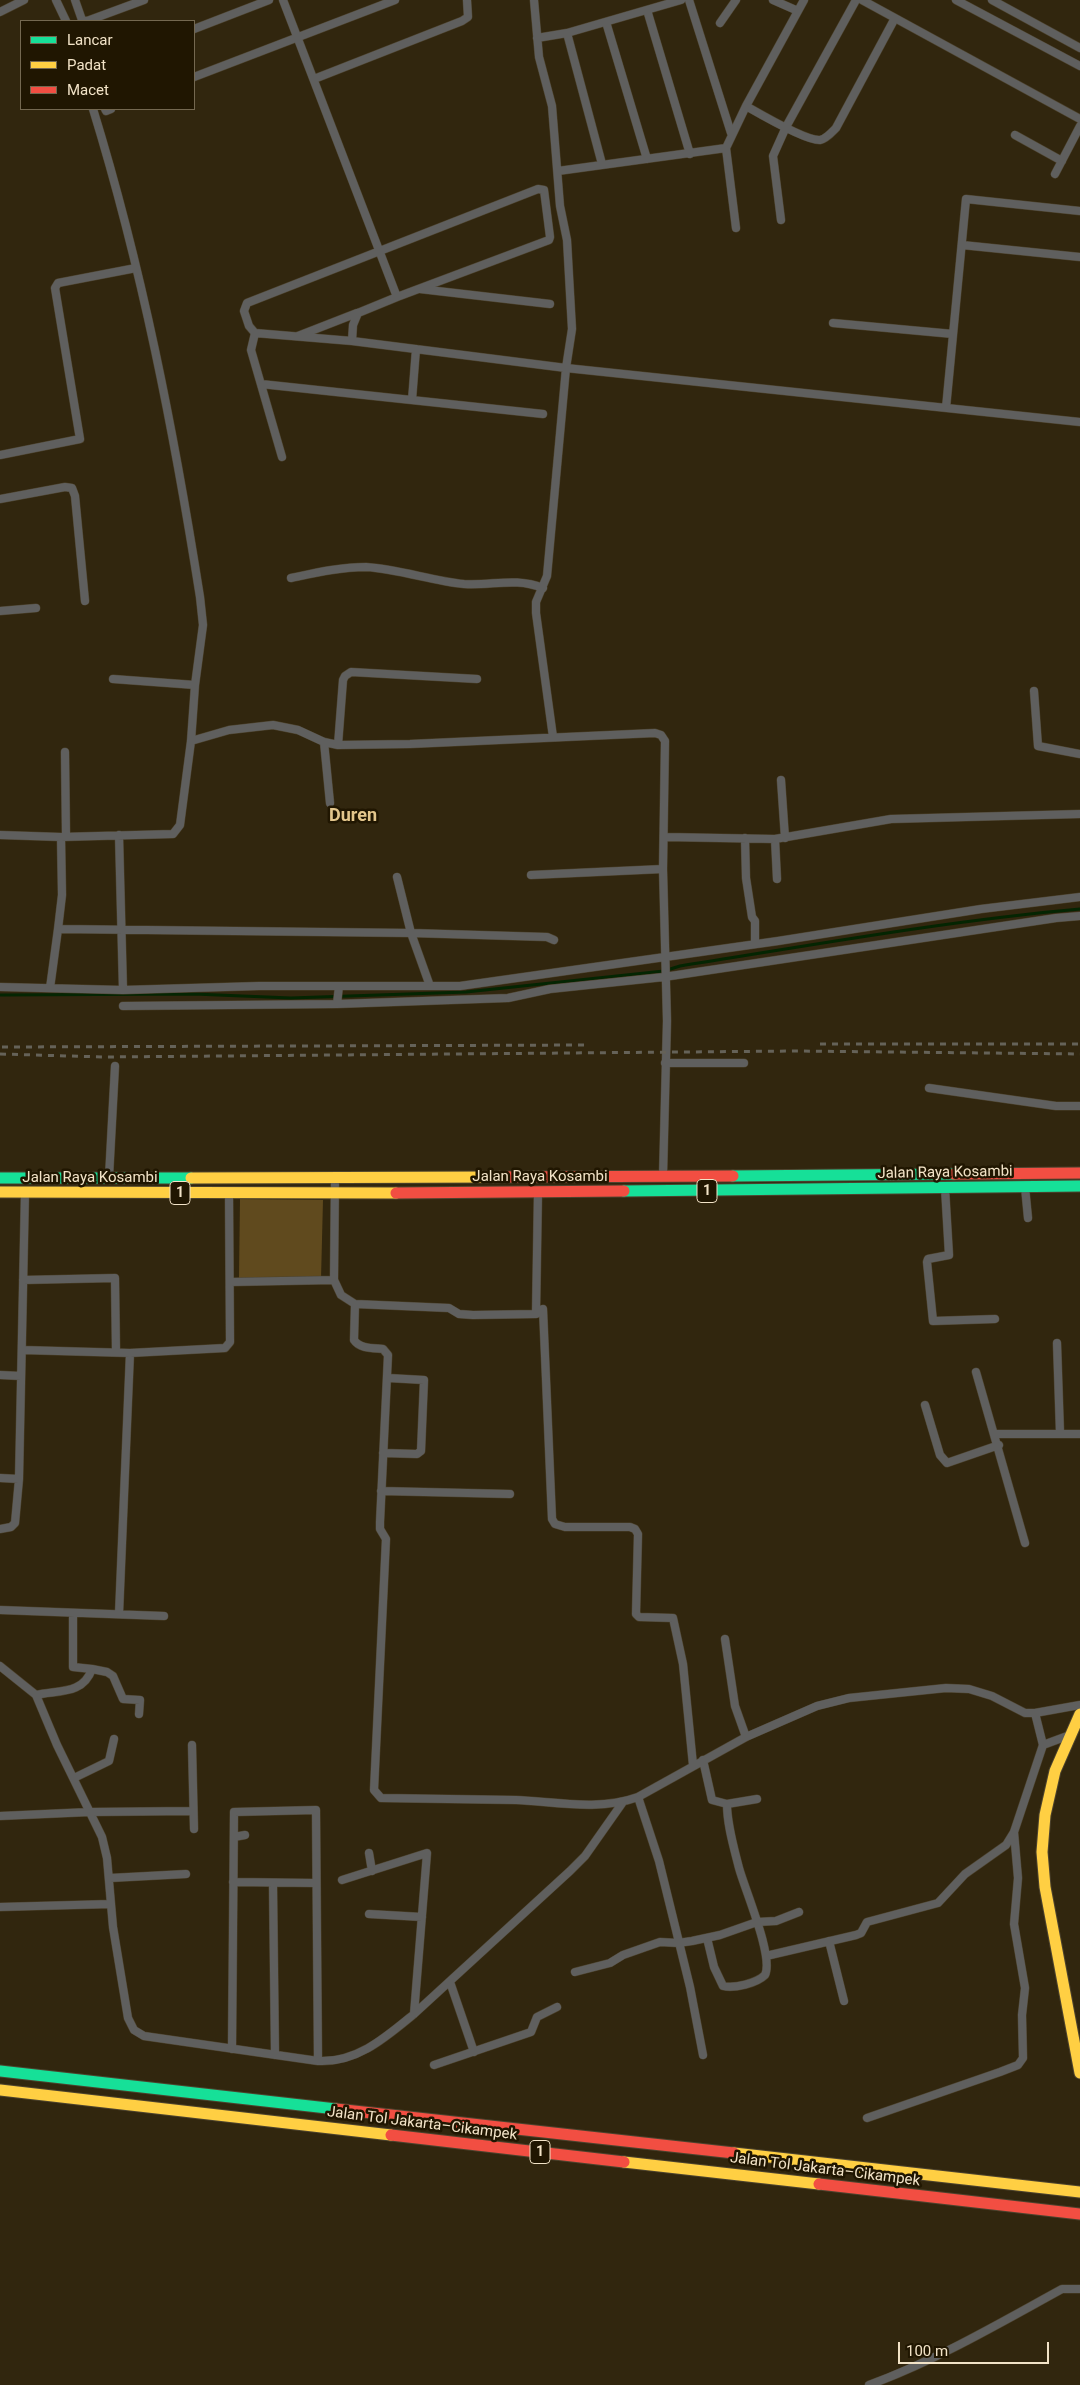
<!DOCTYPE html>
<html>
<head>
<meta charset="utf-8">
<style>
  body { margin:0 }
  #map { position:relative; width:1080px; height:2385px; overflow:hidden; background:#31260e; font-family:Roboto,sans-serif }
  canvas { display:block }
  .legend { position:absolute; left:20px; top:20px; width:175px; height:90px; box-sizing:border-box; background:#201601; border:1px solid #746850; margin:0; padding:6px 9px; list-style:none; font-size:15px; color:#f2e3c7 }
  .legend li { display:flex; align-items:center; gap:10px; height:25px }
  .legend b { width:25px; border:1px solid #746850 }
  .scale { position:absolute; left:898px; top:2342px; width:151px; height:22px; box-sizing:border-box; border:2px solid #f2e3c7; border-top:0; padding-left:6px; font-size:15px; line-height:18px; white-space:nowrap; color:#f2e3c7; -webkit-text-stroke:4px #201601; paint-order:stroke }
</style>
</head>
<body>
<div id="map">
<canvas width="1080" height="2385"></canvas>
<ul class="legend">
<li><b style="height:6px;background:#16e098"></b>Lancar</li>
<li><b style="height:6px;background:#ffcf43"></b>Padat</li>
<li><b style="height:6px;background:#f24e42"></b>Macet</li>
</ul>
<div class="scale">100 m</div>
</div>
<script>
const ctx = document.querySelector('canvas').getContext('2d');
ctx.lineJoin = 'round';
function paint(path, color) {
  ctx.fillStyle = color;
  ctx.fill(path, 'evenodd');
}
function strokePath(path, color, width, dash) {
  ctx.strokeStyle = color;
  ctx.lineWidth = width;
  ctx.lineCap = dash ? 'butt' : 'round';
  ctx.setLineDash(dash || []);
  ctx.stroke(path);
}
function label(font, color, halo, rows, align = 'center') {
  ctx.font = font + ' Roboto,sans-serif';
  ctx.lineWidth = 5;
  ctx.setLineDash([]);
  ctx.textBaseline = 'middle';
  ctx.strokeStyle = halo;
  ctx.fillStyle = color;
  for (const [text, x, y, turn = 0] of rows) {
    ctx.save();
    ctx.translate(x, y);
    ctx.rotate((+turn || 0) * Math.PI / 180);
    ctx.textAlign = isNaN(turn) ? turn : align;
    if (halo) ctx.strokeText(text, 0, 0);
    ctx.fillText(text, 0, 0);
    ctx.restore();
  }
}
paint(new Path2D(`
  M240 1199 323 1200 321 1279 239 1278Z`), '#604a1e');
strokePath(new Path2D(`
  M0 995 194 994 291 998 466 992 664 971 680 966C813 945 946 921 1080 909`), '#042502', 3);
const street = new Path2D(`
  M56 0 66 21
  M75 0 82 20 86 21
  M283 0 397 297 358 313 353 325 352 341 566 368 1080 422
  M534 0 539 57 552 106 560 206 567 240 572 329 566 368 547 576 536 602V613L553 737
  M689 0 731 133
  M773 0 798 11
  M862 0 1080 119
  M956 0 1080 66
  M992 0 1080 48
  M647 10 690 154
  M0 12 24 0
  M87 21 144 0
  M606 22 647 159
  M720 23 736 0
  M194 29 269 0
  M537 38 567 33
  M194 77 395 0
  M314 79 462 21 468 17 467 0
  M746 106C760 114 806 141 820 140 826 139 832 132 836 128L895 18
  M105 109 106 111 111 109
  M1015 135 1062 161
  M602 164 567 33 681 0
  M558 171 726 148
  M1055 174 1080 126
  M781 220 773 156 786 127 856 0
  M736 228 726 148 746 106 804 0
  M962 245 1080 257
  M420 289 550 304
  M833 323 953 334
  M255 333 251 350 282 457
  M298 336 357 313
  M352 341 255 333 249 326 244 311 247 303 538 189 544 190 550 237 549 240 397 297
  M261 384 543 414
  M412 400 416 349
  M946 408 966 199 1080 211
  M0 455 80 439 55 288 58 283 136 268
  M0 499 65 487 72 488 75 496 85 601
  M291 578C315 573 341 567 366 567 399 569 432 581 464 584 492 586 515 577 543 588
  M0 611 36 608
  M113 679 195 685
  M1034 691 1038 746 1080 754
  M191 741 229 730 273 725 298 730 324 742 338 745 410 744 655 733 661 735 665 741 663 869 667 1021 663 1176
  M324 742 330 803
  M338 745 343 680 345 676 351 672 477 679
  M65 752 66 836
  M781 780 785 838
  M0 835 61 837 173 834 180 825 191 741 195 685 203 625 200 597C174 432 142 268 93 109
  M119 835 123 990
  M61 837 62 895 58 929 411 933 547 937 554 940
  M665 837 775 839 891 819 1080 814
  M745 838 746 878 752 917 755 921V943
  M775 839 777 879
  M531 875 663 869
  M397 877 411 933 430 986
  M0 987 123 990 259 986H460L778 941 981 909 1080 897
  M50 988 58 929
  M337 1004 339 986
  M123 1006 337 1004 508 998 550 989 664 977 1056 918 1080 916
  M665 1063H744
  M929 1088 1056 1106H1080
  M109 1177 115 1066
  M335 1177 334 1280 341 1295 355 1304 354 1340C360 1349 373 1348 383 1349L388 1355 380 1522V1529L386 1539 374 1790 381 1798C426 1799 471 1799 516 1800 556 1802 600 1811 638 1797L746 1737 817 1706 849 1698 946 1688 969 1689 992 1696 1025 1713H1035L1080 1705
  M1025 1187 1028 1218
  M945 1188 949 1255 928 1259 927 1262 933 1321 995 1319
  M23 1280 115 1278 116 1352
  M230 1282 334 1280
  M355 1304 449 1308 459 1314 473 1315 536 1314 538 1192
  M543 1309 552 1519 555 1524 565 1527H630L635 1529 638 1534 636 1614 639 1617 673 1618 683 1664 693 1765
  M1057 1343 1060 1433
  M22 1350 130 1353 225 1348 230 1342 229 1193
  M976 1372 1025 1543
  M0 1375 21 1376
  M925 1405 940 1455 947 1463 999 1445
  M995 1434H1080
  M383 1453 417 1454 421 1451 424 1380 388 1378
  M0 1478 19 1479
  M381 1491 510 1494
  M0 1529 11 1527 15 1523 19 1479 25 1192
  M0 1610 164 1616
  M119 1614 130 1353
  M725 1639 735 1706 746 1737
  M0 1666 36 1695 57 1745 102 1837 107 1858 113 1927 128 2018 134 2030 144 2036 318 2061C357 2063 386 2037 414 2014L570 1871 585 1856 623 1802
  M92 1669 107 1672 113 1676 123 1699 140 1700 139 1714
  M36 1695C58 1690 83 1695 92 1669L73 1667V1613
  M1035 1713 1043 1745
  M192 1745 194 1829
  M703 1760 712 1800 727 1804 757 1799
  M74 1778 109 1761 114 1739
  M638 1797 659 1861 690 1987 703 2055
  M0 1816 90 1812 193 1811
  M234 1837 245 1835
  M369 1853 372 1871
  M110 1878 186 1874
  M342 1880 427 1853 414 2014
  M233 1882 315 1883
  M273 1884 275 2055
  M0 1907 111 1904
  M369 1914 422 1917
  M707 1938 714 1967 723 1986C734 1989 757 1983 765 1975 774 1957 745 1890 739 1868 734 1848 727 1825 727 1804
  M829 1941 844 2001
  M766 1956 856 1935 861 1933 867 1922 938 1903 965 1874 1006 1845 1014 1832 1043 1745 1070 1735
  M575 1972 610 1963 623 1955 660 1942 678 1943 692 1941 720 1935 757 1922 776 1921 799 1912
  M450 1982 474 2052
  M232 2049 234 1812 316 1810 318 2061
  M434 2065 531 2032 537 2017 557 2007
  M867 2118 1000 2072 1018 2065 1023 2058 1022 2015 1025 1988 1014 1924 1018 1878 1014 1832
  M869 2385C937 2360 998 2324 1062 2289H1080`);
const fast = new Path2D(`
  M733 1176 954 1174
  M0 1178H191
  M624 1191 1080 1186
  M0 2071 336 2109`);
const slow = new Path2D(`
  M191 1178 496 1177
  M0 1192 396 1193
  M1080 1714 1055 1771 1045 1815 1042 1852 1045 1887 1080 2073
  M0 2090 391 2135
  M734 2153 1080 2192
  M624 2162 819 2184`);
const jam = new Path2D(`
  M954 1174 1080 1173
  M496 1177 733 1176
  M396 1193 624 1191
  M336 2109 734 2153
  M391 2135 624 2162
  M819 2184 1080 2214`);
strokePath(street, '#4d432e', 9);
strokePath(fast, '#4d432e', 13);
strokePath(slow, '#4d432e', 13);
strokePath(jam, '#4d432e', 13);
strokePath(street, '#5f5f5e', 8);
strokePath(fast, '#16e098', 11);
strokePath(slow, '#ffcf43', 11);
strokePath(jam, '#f24e42', 11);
strokePath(new Path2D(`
  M820 1044H1080
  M2 1047 590 1045
  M0 1054 104 1057 798 1051 1080 1054`), '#656258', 3, [6, 6]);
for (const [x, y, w] of [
  [707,1191,20],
  [180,1193,20],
  [540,2152,20]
]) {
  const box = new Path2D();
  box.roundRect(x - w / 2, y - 11.5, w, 23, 4);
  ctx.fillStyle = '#201601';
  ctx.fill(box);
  strokePath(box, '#f2e3c7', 1);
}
label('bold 14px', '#f2e3c7', null, [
  ["1",707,1191],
  ["1",180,1193],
  ["1",540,2152]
]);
label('15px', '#f2e3c7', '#201601', [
  ["Jalan Raya Kosambi",945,1173,-1],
  ["Jalan Raya Kosambi",540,1177],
  ["Jalan Raya Kosambi",90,1178],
  ["Jalan Tol Jakarta–Cikampek",422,2124,7],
  ["Jalan Tol Jakarta–Cikampek",825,2170,7]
]);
label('bold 18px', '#e3c68c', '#201601', [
  ["Duren",353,816]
]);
</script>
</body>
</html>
